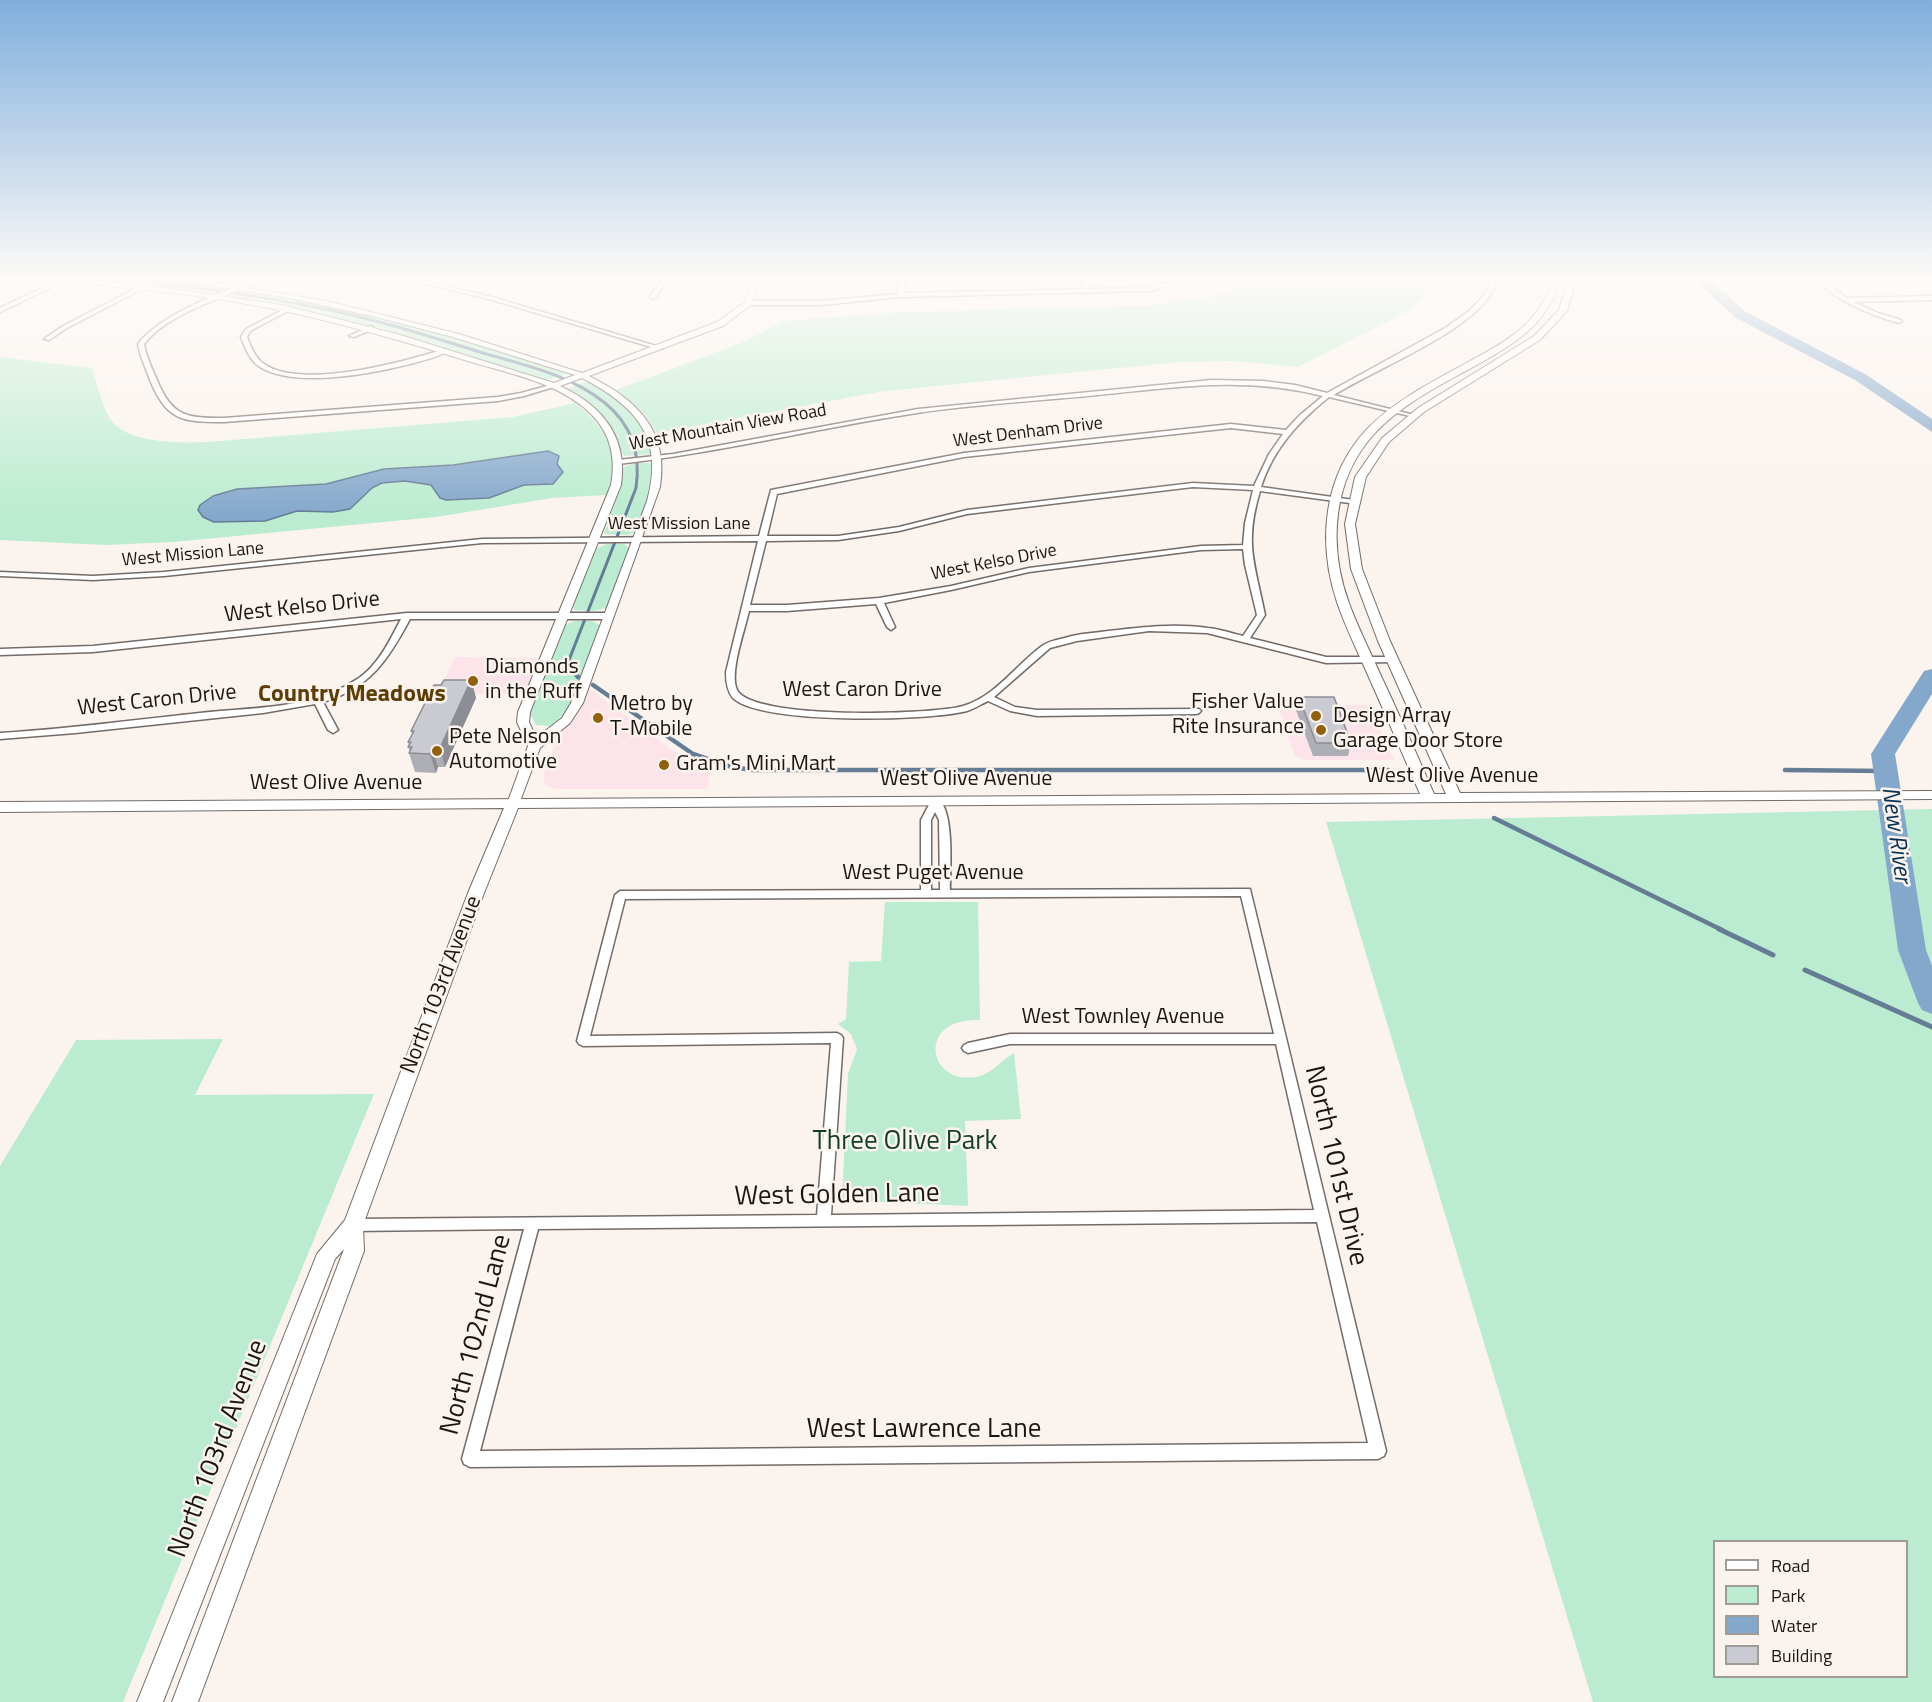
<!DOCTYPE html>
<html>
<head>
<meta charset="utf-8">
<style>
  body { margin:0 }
  #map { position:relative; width:1932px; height:1702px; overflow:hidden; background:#fbf3ee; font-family:"Titillium Web",sans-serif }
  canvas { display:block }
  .legend { position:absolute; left:1713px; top:1540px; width:195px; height:138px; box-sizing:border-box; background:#fbf3ee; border:2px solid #a19b97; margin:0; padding:8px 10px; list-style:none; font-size:18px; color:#191614 }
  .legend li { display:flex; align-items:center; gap:12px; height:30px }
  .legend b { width:30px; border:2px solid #a19b97 }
</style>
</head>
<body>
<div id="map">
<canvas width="1932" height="1702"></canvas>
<ul class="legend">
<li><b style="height:8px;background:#fff"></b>Road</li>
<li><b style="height:16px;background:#bbecd1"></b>Park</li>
<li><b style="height:16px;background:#84a8cb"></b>Water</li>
<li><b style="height:16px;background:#cacbd2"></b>Building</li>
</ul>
</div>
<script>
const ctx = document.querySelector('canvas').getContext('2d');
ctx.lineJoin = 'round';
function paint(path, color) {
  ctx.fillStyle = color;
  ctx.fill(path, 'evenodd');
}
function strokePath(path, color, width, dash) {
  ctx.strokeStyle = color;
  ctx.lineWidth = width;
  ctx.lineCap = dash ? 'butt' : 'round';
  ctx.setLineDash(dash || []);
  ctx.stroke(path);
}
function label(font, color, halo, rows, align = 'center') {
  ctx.font = font + ' "Titillium Web",sans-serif';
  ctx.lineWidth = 5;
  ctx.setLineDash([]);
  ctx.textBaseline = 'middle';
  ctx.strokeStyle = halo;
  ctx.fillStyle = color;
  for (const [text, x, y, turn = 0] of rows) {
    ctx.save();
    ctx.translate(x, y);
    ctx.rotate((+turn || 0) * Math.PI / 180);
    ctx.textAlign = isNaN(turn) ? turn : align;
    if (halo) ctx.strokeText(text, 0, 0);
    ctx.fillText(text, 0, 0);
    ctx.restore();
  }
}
paint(new Path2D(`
  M455 657 539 658 523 694H437Z
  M588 688 675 752 710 768 708 789H556L545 785 543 777 558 737 579 712Z
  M1278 705H1370L1394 760H1303L1294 755Z`), '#fde3ea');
paint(new Path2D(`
  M55 277H148L153 279 144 285 136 286Z
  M1258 277H1445L1412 309 1298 367 1234 361 1180 362 925 387 879 392 657 433 644 413 616 390 746 341 783 321 902 312 1144 306 1219 295Z
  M172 280 229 287 232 288 212 295 155 287Z
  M245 290 303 299 426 327 568 374 547 380 374 326 231 296Z
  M0 357 92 368C97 384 101 402 109 417 124 444 180 443 207 442L513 417 575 403C609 430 620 453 607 495L552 498 436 517 173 542 106 545 0 540Z
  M588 381C616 393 650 422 652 454L624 456 607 419 566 389Z
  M635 463H653L652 484 636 531 628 535 604 534 622 482 624 467Z
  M607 544H624L629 549 609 603 606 608 594 611 575 610 572 606 597 548Z
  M575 621H592L600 625 599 628 568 711 550 726 536 725 530 714 531 709 564 625Z
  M1932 809V1702H1593L1326 822ZM1714 1542H1906V1676H1714Z
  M885 902H978L980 1020C914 1017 928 1089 980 1076 995 1071 1001 1060 1014 1053L1021 1119 965 1121 968 1206 842 1200 848 1074 857 1049 851 1034 838 1024 846 1019 849 962 881 961Z
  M223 1039 195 1095 374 1094 123 1702H0V1166L76 1040Z`), '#bbecd1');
const water = new Path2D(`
  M548 451 559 456 557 464 563 472 553 484 524 485 489 498 446 500 440 498 431 485 405 481 382 483 372 488 350 509 333 512 297 511 265 521 214 522 203 517 198 510 200 505 213 496 237 489 326 484 384 469 453 465Z`);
paint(water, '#84a8cb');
strokePath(water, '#647c94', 1.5);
strokePath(new Path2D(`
  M99 277C173 285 247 293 320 308 375 319 429 336 483 353 524 365 571 375 605 403 632 425 641 454 636 488L569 660`), '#647c94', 3);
strokePath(new Path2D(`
  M569 659 570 668 578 677
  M593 685 693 754 728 766 752 770H1388
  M1785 770 1886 771
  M1494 818 1722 930`), '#647c94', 4.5);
strokePath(new Path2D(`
  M1719 929 1773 955
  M1805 970 1932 1027`), '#647c94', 5);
paint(new Path2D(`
  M1692 277H1706L1746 312 1865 374 1932 419V432L1855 380 1736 318Z
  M1932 669V694L1895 754 1926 950 1932 966V1014L1922 1010 1918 1003 1898 950 1871 754 1924 671Z`), '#84a8cb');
const minor = new Path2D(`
  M158 277H165L67 328 49 340 44 339 63 326Z
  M397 277H408L492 297 663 348 658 349 489 299Z
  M640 277H758L761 279 758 281 667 279 655 298 653 299 650 297 662 279Z
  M899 277H905L903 293 1084 289 1080 277H1086L1090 289 1149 287 1191 277H1202L1149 291 900 297 822 305H748L745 303 748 301H822L897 294Z
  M1493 277H1499C1496 283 1494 289 1491 294 1466 334 1375 369 1334 395L1414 415V417L1329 397C1299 421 1273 449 1261 487L1354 500 1358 502 1357 504 1260 491C1244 544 1255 564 1265 615L1250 638 1326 657H1392L1395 658V662L1326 663 1207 633 1149 631 1077 641 1050 648 994 697 1015 707 1037 710 1199 709 1201 711 1199 713 1196 714 1037 716 1010 711 988 701C981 704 974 709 967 711 929 721 760 725 733 698 727 691 726 681 726 672L758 541 482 543 164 576 93 580 0 576V572L93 576 164 572 482 539 759 536 771 490 964 453 1231 424 1286 430 1300 415 1323 396C1244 376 1177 387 1098 395 1038 401 977 404 917 413 817 428 719 453 618 464L614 462 618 460 673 454 918 409 1211 380 1263 381 1295 385 1327 393 1447 327 1469 311 1485 294ZM1231 428 1283 434 1269 454 1254 486 1193 483 967 510 899 527 838 536H767L777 494 964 457ZM1193 487 1253 490 1245 523 1243 545 1201 546 1029 568 951 586 879 598 787 605H750L766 541 838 540 899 531 967 514ZM1243 549 1245 565 1257 615 1243 636C1231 633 1219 629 1208 628 1175 623 1141 627 1108 631 1096 633 1084 633 1072 636 1063 639 1050 640 1042 646 1016 665 996 696 963 706 932 715 752 720 737 690 729 672 745 630 749 611H787L876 604 887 627 891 630 895 627 884 603 951 590 1029 572 1201 550Z
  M1812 277H1818L1847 298 1932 296V300L1853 302 1878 313 1901 320 1902 321 1899 323C1866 314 1836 300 1812 277Z
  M63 278 66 280 65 281 0 312V308Z
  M241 285 243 286V288C210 303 167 315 144 344 146 357 152 368 157 380 172 417 187 418 224 418L498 397 521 393 554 384 557 386 524 396 498 401 224 422C182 422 167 421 150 380 146 368 140 357 138 344 159 317 209 297 241 285Z
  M288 307 290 308V310L250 331 247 337C251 347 255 358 264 364 302 390 403 362 445 349L448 351C438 357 425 360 414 363 375 373 296 389 260 367 250 361 245 348 241 337L246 329Z
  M371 326 373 327V329L354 337 349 336Z
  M407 613H609L613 616 609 619H410C388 660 370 688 323 702L338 730 333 733 328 730 315 704 263 713 75 733 0 739V733C67 729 133 720 200 713 254 707 312 710 359 678 379 664 390 640 401 619L93 652 0 655V649L93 646Z
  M936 798C955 806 950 870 950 890L1250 889 1386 1451 1384 1456 1378 1459 470 1467 464 1464 462 1459 524 1229 353 1231 348 1229 346 1225 348 1221 353 1219 817 1215 831 1043 583 1046 579 1044 577 1041 615 895 620 891 921 890V820L932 799ZM935 812 939 820 940 890H931V820ZM1241 896 1274 1034H1010L968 1043 964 1045 962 1048 964 1051 968 1053 1010 1044H1276L1314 1210 831 1215 843 1038 841 1035 837 1033 590 1036 625 899ZM1317 1222 1368 1443 480 1451 538 1229Z`);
const tertiary = new Path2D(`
  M34 277H61L172 289 282 305 397 334 554 383 575 375 453 337 372 316 289 298 157 277 204 280 331 302 459 334 582 373 717 322 745 302 754 277H761L751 305 723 326 589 376C637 400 669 430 660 487L583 703 570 723 540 748 519 804 513 808 507 804 528 746 517 722 518 712 611 485C616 458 611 434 591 414 560 383 511 374 471 362 380 334 290 308 196 296 157 291 118 287 78 283 65 282 46 283 34 277ZM582 378C636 406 665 438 647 501L571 703 562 718 536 738 529 722 530 712 621 485C628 438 603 406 560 386Z`);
const secondary = new Path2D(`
  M1553 277H1561C1550 321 1517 343 1480 363 1443 384 1404 402 1375 433 1332 479 1328 546 1349 603 1358 628 1371 653 1382 678 1400 716 1417 755 1434 794H1446L1378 641 1351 569 1345 524 1355 477 1382 438 1418 408 1534 336 1559 310 1569 277H1577L1567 311 1540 340 1424 412 1389 442 1366 477 1355 524 1362 569 1390 641 1460 793 1932 791V799L518 808 484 893 363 1225 364 1251 198 1702H172L344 1249 335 1259 163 1702H137L317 1254 345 1220 468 893 504 808 0 812V802L1420 794C1402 753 1385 713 1367 673 1357 650 1345 626 1337 602 1317 542 1323 475 1368 428 1397 399 1434 381 1470 361 1508 341 1542 321 1553 277Z`);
strokePath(minor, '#726b67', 3);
strokePath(tertiary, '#726b67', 2);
strokePath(secondary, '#726b67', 2);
paint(minor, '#fff');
paint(tertiary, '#fff');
paint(secondary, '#fff');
paint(new Path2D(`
  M471 680 476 698 445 767H438L436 773 415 772 409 753 410 752 408 747 409 745 408 742 412 734 411 731 441 685Z
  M1299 697 1351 743 1348 756H1313L1296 710Z`), '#aeafb5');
paint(new Path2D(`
  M471 680 476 698 445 767 440 748Z
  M432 748 438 767 436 773 430 754Z`), '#8d8e93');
const building = new Path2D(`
  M444 680H471L440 748H432L430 754 409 753 412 747H408L411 742H408L414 731H411L434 685H441Z
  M1299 697H1334L1351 743H1316Z`);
paint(building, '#cacbd2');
strokePath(building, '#8d8e93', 1.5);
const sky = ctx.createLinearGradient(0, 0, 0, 516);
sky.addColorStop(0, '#80afdc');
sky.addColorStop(0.54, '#fdfaf7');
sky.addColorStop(1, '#fdfaf700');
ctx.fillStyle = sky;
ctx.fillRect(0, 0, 1932, 516);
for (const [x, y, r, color] of [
  [473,681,6,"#91610e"],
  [1316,716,6,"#91610e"],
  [598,718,6,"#91610e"],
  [1321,730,6,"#91610e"],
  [437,751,6,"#91610e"],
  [664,765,6,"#91610e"]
]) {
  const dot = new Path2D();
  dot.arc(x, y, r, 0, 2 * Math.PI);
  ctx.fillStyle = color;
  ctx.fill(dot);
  strokePath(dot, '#fbf3ee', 2);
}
label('18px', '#191614', '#fbf3ee', [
  ["West Mountain View Road",728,428,-10],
  ["West Denham Drive",1028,433,-7],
  ["West Mission Lane",679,525],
  ["West Mission Lane",193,555,-5],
  ["West Kelso Drive",994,563,-11]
]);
label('22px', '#191614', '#fbf3ee', [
  ["West Kelso Drive",302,608,-6],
  ["West Caron Drive",862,691],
  ["West Caron Drive",157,701,-6],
  ["West Olive Avenue",1452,777],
  ["West Olive Avenue",966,780],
  ["West Olive Avenue",336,784],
  ["West Puget Avenue",933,874],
  ["North 103rd Avenue",442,985,-69],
  ["West Townley Avenue",1123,1018]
]);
label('22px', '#191614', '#fbf3ee', [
  ["Diamonds",485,668],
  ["in the Ruff",485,693],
  ["Fisher Value",1304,703,"right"],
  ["Rite Insurance",1304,728,"right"],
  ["Metro by",610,705],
  ["T-Mobile",610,730],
  ["Design Array",1333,717],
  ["Garage Door Store",1333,742],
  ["Pete Nelson",449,738],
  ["Automotive",449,763],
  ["Gram's Mini Mart",676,765]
], 'left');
label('bold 24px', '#5e3d04', '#fbf3ee', [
  ["Country Meadows",352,695]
]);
label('italic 24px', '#063053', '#fbf3ee', [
  ["New River",1895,835,82]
]);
label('27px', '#123c2a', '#fbf3ee', [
  ["Three Olive Park",905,1142]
]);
label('27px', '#191614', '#fbf3ee', [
  ["North 101st Drive",1335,1166,77],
  ["West Golden Lane",837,1196,-1],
  ["North 102nd Lane",477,1335,-75],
  ["West Lawrence Lane",924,1430],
  ["North 103rd Avenue",219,1449,-69]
]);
</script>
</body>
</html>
